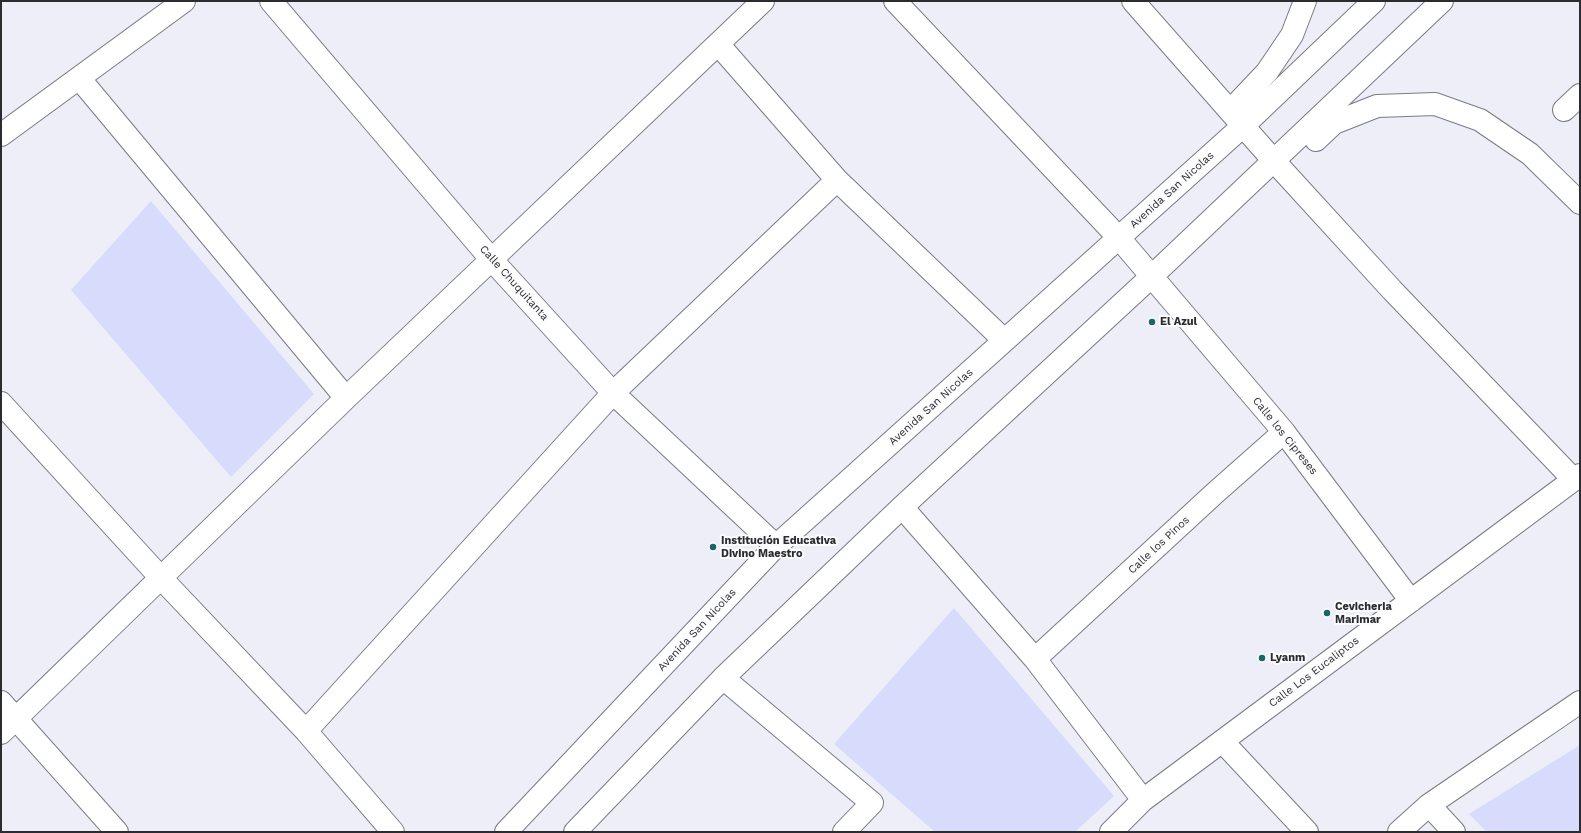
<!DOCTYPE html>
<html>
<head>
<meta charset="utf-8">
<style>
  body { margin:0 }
  #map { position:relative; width:1581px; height:833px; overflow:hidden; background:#edeef7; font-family:"Work Sans",sans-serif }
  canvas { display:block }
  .frame { position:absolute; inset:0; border:2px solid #2b2c2f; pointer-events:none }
</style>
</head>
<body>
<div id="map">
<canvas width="1581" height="833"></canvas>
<div class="frame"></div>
</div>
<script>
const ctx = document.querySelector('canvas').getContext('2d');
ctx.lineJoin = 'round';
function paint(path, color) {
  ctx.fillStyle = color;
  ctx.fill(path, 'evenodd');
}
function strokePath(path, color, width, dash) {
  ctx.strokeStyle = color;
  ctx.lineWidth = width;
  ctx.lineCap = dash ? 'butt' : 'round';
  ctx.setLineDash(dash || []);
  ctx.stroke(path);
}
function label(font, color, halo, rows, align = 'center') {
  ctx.font = font + ' "Work Sans",sans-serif';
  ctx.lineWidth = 4;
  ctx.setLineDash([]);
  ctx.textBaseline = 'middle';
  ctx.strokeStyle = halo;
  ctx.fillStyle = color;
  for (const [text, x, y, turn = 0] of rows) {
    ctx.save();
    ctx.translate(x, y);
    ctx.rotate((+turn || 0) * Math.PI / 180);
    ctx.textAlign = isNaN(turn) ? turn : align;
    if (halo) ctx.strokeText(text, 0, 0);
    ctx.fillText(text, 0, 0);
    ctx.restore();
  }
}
paint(new Path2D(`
  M151 201 314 394 231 477 71 290Z
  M954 608 1114 796 1075 832H935L834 744Z
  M1580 745V832H1487L1469 814Z`), '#d7dbfc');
const minor = new Path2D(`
  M271 1 491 259 613 393 776 546
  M895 1 1119 238 1284 432 1411 601
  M1133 1 1274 161 1392 290 1574 480
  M718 44 837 180 1004 340
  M79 78 346 398
  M1564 110 1580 95
  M1230 111 1267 72 1292 35 1305 1
  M1 135 184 1
  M1316 140 1334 123 1377 106 1435 104 1480 120 1530 154 1580 203
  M1 403 161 578 306 731 393 832
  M902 507 1035 659 1143 800
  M1035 659 1215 493 1284 432
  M723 678 872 803 844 832
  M1 702 117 832
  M306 731 613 393 837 180
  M1 733 346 398 763 1
  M1222 741 1307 832
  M1429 805 1454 832
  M506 832 776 546 1243 126 1374 1
  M575 832 723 678 902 507 1151 277 1442 1
  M1111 832 1143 800 1580 475
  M1399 832 1429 805 1580 702`);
strokePath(minor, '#7a7b83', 24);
strokePath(minor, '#fff', 22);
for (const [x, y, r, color] of [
  [1152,322,4,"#196765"],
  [713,547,4,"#196765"],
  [1327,613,4,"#196765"],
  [1262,658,4,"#196765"]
]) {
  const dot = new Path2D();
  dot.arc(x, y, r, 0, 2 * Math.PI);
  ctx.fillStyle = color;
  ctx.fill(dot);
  strokePath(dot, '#fcfcfe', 1.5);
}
label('11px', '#2b2c2f', '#fcfcfe', [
  ["Avenida San Nicolas",1172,190,-42],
  ["Calle Chuquitanta",514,283,48],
  ["Avenida San Nicolas",931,407,-42],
  ["Calle los Cipreses",1285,436,51],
  ["Calle los Pinos",1159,545,-43],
  ["Avenida San Nicolas",697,630,-47],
  ["Calle Los Eucaliptos",1314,672,-37]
]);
label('bold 11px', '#2b2c2f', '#fcfcfe', [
  ["El Azul",1160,322],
  ["Institución Educativa",721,541],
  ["Divino Maestro",721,554],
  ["Cevicheria",1335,607],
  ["Marimar",1335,620],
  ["Lyanm",1270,658]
], 'left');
</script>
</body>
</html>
